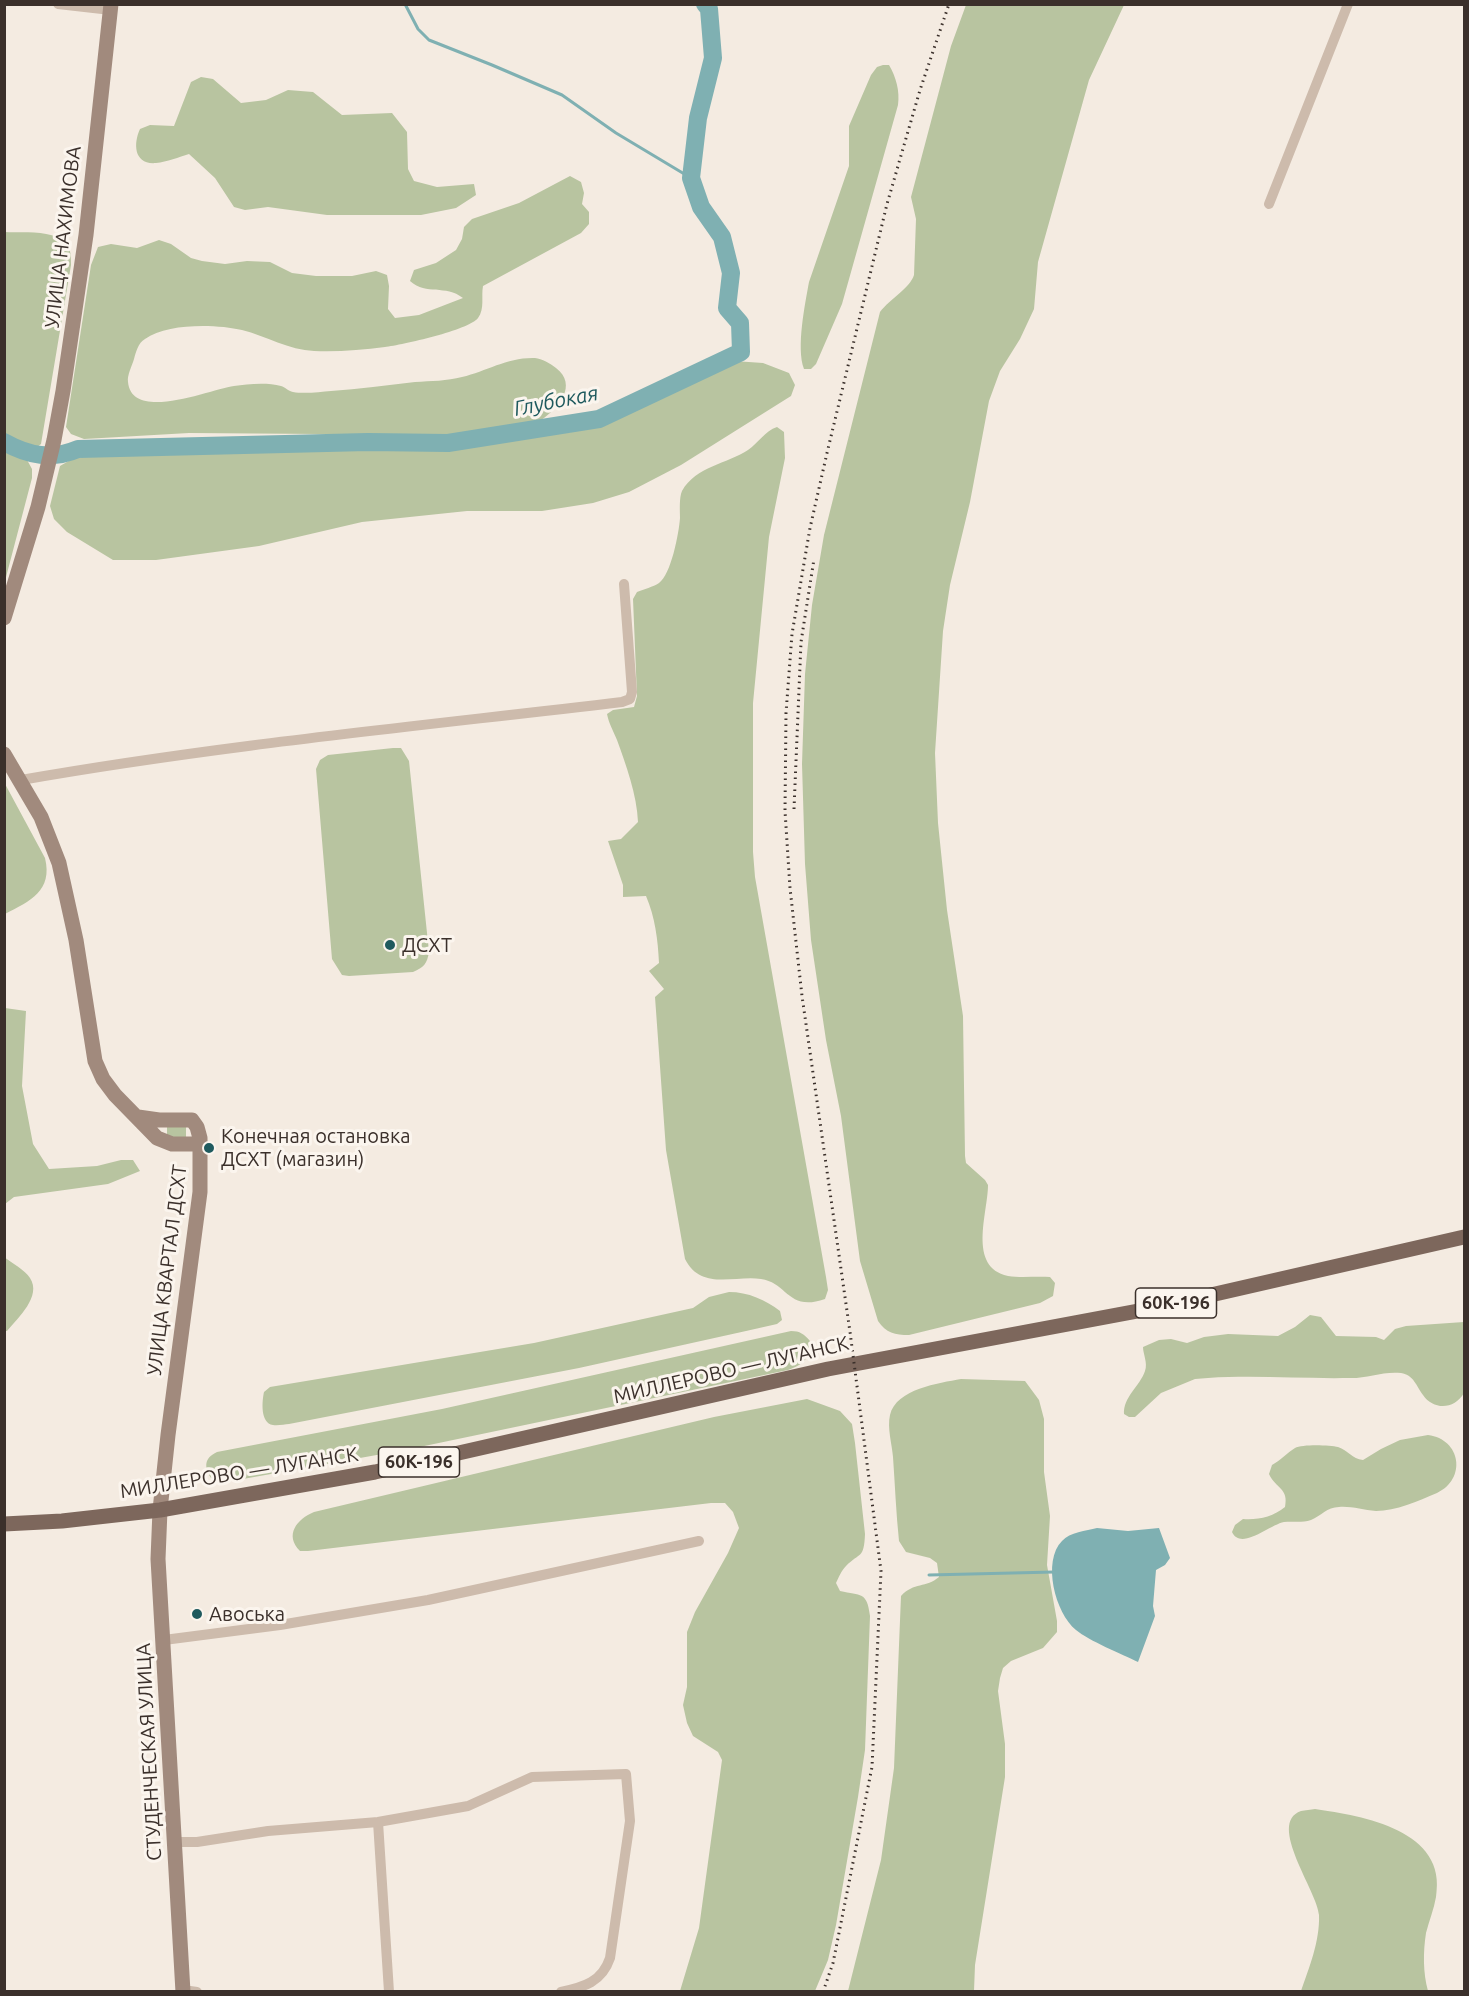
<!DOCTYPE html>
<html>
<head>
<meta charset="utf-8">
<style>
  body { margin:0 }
  #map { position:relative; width:1469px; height:1996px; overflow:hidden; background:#f4ebe1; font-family:Ubuntu,sans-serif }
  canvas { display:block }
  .frame { position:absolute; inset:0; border:6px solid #3b302b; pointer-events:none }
</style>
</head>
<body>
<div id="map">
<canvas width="1469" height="1996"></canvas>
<div class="frame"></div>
</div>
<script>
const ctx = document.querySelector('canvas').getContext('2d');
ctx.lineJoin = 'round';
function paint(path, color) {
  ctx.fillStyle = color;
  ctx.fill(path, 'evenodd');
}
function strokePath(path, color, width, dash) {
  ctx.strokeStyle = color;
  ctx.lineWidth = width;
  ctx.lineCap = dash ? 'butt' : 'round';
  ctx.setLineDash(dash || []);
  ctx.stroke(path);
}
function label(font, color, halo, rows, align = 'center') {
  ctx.font = font + ' Ubuntu,sans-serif';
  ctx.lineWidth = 6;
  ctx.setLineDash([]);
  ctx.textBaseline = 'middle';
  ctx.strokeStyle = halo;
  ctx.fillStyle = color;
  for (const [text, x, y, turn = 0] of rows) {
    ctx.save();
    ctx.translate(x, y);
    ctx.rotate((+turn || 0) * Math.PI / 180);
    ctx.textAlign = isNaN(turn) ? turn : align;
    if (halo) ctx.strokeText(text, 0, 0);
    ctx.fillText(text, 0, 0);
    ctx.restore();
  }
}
paint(new Path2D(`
  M966 5H1124L1089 80 1038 262 1034 309 1020 339 1000 371 989 401 970 502 950 585 943 631 935 753 938 823 947 910 963 1016 965 1156 966 1163 985 1180 988 1185C988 1213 967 1267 1008 1276 1021 1278 1036 1276 1050 1277L1055 1283 1053 1296 1040 1303 909 1335C895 1335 886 1333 878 1321L860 1261 841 1116 826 1040 811 940 805 864 802 764 805 674 812 605 824 535 880 312C890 299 910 288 914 275L916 219 911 197 951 46Z
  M883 65H889C896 77 900 91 898 105L842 304 816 364 811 369H804C796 348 805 304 809 282L849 166V126L871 75 877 67Z
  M201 77 213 79 241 103 266 100 288 90 313 92 342 115 392 113 407 132 408 169 414 181 437 187 474 184 476 195 456 208 421 215H327L268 207 245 210 234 207 215 178 189 154C179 157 167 162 156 163 134 165 133 144 140 129L150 125 174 126 191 82Z
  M570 176 581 182 584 193 582 204 589 212V224L581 233 483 286C481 296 485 309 478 318 469 330 402 345 385 347 362 350 337 352 314 351 289 350 266 336 242 330 216 324 167 323 145 339 138 343 136 352 134 359 132 366 127 375 128 382 132 423 211 389 234 386 247 384 267 382 281 386 285 387 288 391 293 392 304 394 320 392 331 391 359 389 387 385 415 382 431 381 447 381 462 377 487 371 508 357 535 358 542 359 550 363 556 368 578 385 559 408 541 420L449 435 189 433 84 439 71 434 66 427 91 265 98 247 111 244 137 248 159 240 171 244 191 258 202 261 225 264 247 261 270 262 292 273 316 276H352L376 271 387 275 389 286 388 309 395 318 419 315 463 298C445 284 427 296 410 281L414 270 436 263 456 250 462 239 464 227 472 219 519 203Z
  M5 232C23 233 52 229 66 243 71 248 71 258 71 265L41 444 36 448 27 446 5 437Z
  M734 361 763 363 789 373 795 385 791 396 681 465 629 492 593 503 542 511H467L362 522 259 546 156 560H113L67 532 54 519 50 506 60 466 72 459 93 455 334 449H439L571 432 605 425 725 363Z
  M777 427 784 432 785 458 769 537 753 703V852L755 877 826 1277 828 1290 825 1299C788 1312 788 1283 761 1279 735 1275 701 1291 685 1259L666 1150 655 997 664 989 649 971 659 963C658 940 655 917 646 896L623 897V885L608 841 621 839 638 822C637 795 626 765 617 740 613 730 609 724 607 714L613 710 634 707 637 696 633 599 637 592C644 589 653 587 659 583 671 575 679 533 680 518 680 510 679 498 682 491 696 466 727 464 748 450 758 443 765 431 777 427Z
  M5 450 26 458 32 469V478L5 581Z
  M393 748H401L409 761 429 952C427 964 424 967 413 972L349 976 342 975 332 959 316 769 320 760 328 755Z
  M4 782 45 858C53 891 30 901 5 914Z
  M5 1008 26 1011 22 1086 33 1144 49 1169 97 1166 121 1160H133L140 1171 108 1184 14 1197 5 1204Z
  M167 1127H186V1137H167Z
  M4 1257C12 1263 25 1270 30 1278 42 1296 18 1318 7 1331H4Z
  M729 1292C748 1292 766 1300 780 1311L782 1320 777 1324 746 1331 579 1368 289 1424C285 1424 278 1426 273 1425 260 1423 262 1401 264 1392L270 1387 534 1343 693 1308 709 1297Z
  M1310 1315 1321 1317 1336 1336 1376 1337 1384 1340 1395 1329 1406 1326 1464 1322V1393C1455 1409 1434 1411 1423 1395 1416 1386 1414 1375 1401 1373 1384 1371 1368 1378 1351 1378 1303 1379 1256 1375 1208 1378L1195 1379 1161 1393 1135 1417H1129L1124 1414C1123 1397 1140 1386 1145 1371 1148 1363 1143 1354 1143 1347L1159 1340 1171 1339 1187 1343 1204 1337 1228 1334 1278 1336 1295 1327Z
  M791 1331C800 1331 804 1334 810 1341 810 1359 804 1364 788 1370L410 1449 243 1479 219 1480 211 1478C204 1467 204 1458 217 1452L442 1409Z
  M961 1379 1025 1381 1039 1400 1044 1419V1472L1050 1516 1047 1565 1057 1621V1632L1043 1648 1011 1661 1003 1668 1000 1678 998 1691 1005 1744V1777L975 1965 974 1991H848L881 1860 894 1768 901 1596C914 1582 926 1588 939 1577L937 1563 930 1558 906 1552 899 1541C896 1513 895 1485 893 1457 892 1444 887 1428 890 1415 896 1389 939 1383 961 1379Z
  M807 1399 840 1411 852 1424 855 1443 865 1534C864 1559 860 1552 846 1566 841 1571 839 1577 836 1583L840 1591C861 1596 867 1591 870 1616L865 1750 858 1797 836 1925 828 1960 815 1991H680L699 1928 722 1760 718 1752 693 1736 687 1723 683 1705 687 1687V1632L695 1612 728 1553 739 1528 733 1512 725 1503H711L308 1551H300C284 1535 297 1519 314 1512L714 1417Z
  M1428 1435C1461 1439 1467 1479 1437 1493 1418 1501 1396 1511 1376 1511 1363 1510 1351 1506 1339 1507 1327 1507 1321 1516 1311 1520 1302 1523 1293 1521 1284 1522 1269 1525 1241 1551 1232 1532L1235 1525 1243 1519C1258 1520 1273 1517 1285 1507 1289 1488 1276 1489 1269 1474L1272 1465C1281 1460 1287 1453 1295 1448 1302 1444 1330 1445 1338 1447 1348 1450 1352 1459 1363 1460L1381 1449 1400 1440Z
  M1315 1809C1363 1816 1448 1830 1436 1897 1434 1909 1429 1921 1426 1933 1423 1952 1423 1973 1428 1991H1301C1309 1968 1320 1941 1319 1915 1318 1892 1266 1823 1301 1811 1305 1810 1311 1810 1315 1809Z`), '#b8c4a0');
paint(new Path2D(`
  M1097 1528 1128 1531 1159 1528 1170 1558 1165 1565 1156 1570 1153 1606 1155 1616 1138 1662C1122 1654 1089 1641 1076 1630 1055 1613 1042 1561 1062 1541 1070 1532 1086 1531 1097 1528Z`), '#7fb0b2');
strokePath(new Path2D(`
  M405 4 418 29 429 40 492 65 562 95 616 133 691 178
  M929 1575 1054 1572`), '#7fb0b2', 3);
strokePath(new Path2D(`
  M4 442C29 456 52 460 78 449L368 442 448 443 599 419 741 352 740 323 727 308 731 273 722 237 701 207 691 178 698 118 713 58 709 9 705 4`), '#7fb0b2', 18);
strokePath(new Path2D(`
  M58 4 111 10
  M1269 204 1348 4
  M21 780C220 745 421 726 622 702L630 699 632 692 624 584
  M164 1640 280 1625 428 1600 699 1541
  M378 1822 389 1992
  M174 1842H197L268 1831 378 1822 468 1806 532 1777 626 1774 630 1821 610 1958C602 1982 584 1987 561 1992
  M183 1990 197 1992`), '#cdbbac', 10);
strokePath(new Path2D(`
  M4 618 38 507 54 440 63 391 86 235 111 4
  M4 754 41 817 59 863 76 940 95 1061 103 1079 115 1095 157 1138 172 1144H200
  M138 1117 159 1120H192L197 1127 200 1138V1192L168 1435 160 1510 158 1559 183 1992`), '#a18a7d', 15);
strokePath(new Path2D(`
  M4 1524 62 1521 160 1510 375 1472 828 1369 1154 1308 1464 1237`), '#7d675c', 15);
strokePath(new Path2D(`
  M794 809 801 642 814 559
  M823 1992 833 1963 872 1767 881 1571 850 1332 802 996 790 888 785 811 786 713 792 634 810 528 827 453 887 204 920 90 949 4`), '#3b302b', 3, [1.5, 4.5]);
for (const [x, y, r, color] of [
  [390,945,6,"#1f5a5e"],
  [209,1148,6,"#1f5a5e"],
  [197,1614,6,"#1f5a5e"]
]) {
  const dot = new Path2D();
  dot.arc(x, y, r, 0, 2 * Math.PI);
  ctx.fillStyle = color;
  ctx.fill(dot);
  strokePath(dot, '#fbf5ee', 2);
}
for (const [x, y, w] of [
  [1176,1303,81],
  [419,1462,81]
]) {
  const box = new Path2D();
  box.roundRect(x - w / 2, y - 15, w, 30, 4.5);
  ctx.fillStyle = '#fbf5ee';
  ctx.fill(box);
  strokePath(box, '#3b302b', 1.5);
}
label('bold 18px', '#3b302b', null, [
  ["60К-196",1176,1303],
  ["60К-196",419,1462]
]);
label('20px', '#3b302b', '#fbf5ee', [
  ["УЛИЦА НАХИМОВА",63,237,-83],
  ["УЛИЦА КВАРТАЛ ДСХТ",167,1270,-83],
  ["МИЛЛЕРОВО — ЛУГАНСК",731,1370,-13],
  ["МИЛЛЕРОВО — ЛУГАНСК",239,1473,-9],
  ["СТУДЕНЧЕСКАЯ УЛИЦА",149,1752,-93]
]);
label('20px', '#3b302b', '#fbf5ee', [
  ["ДСХТ",402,945],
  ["Конечная остановка",221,1136],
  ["ДСХТ (магазин)",221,1159],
  ["Авоська",209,1614]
], 'left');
label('italic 21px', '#1f5a5e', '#fbf5ee', [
  ["Глубокая",556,401,-11]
]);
</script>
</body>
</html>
